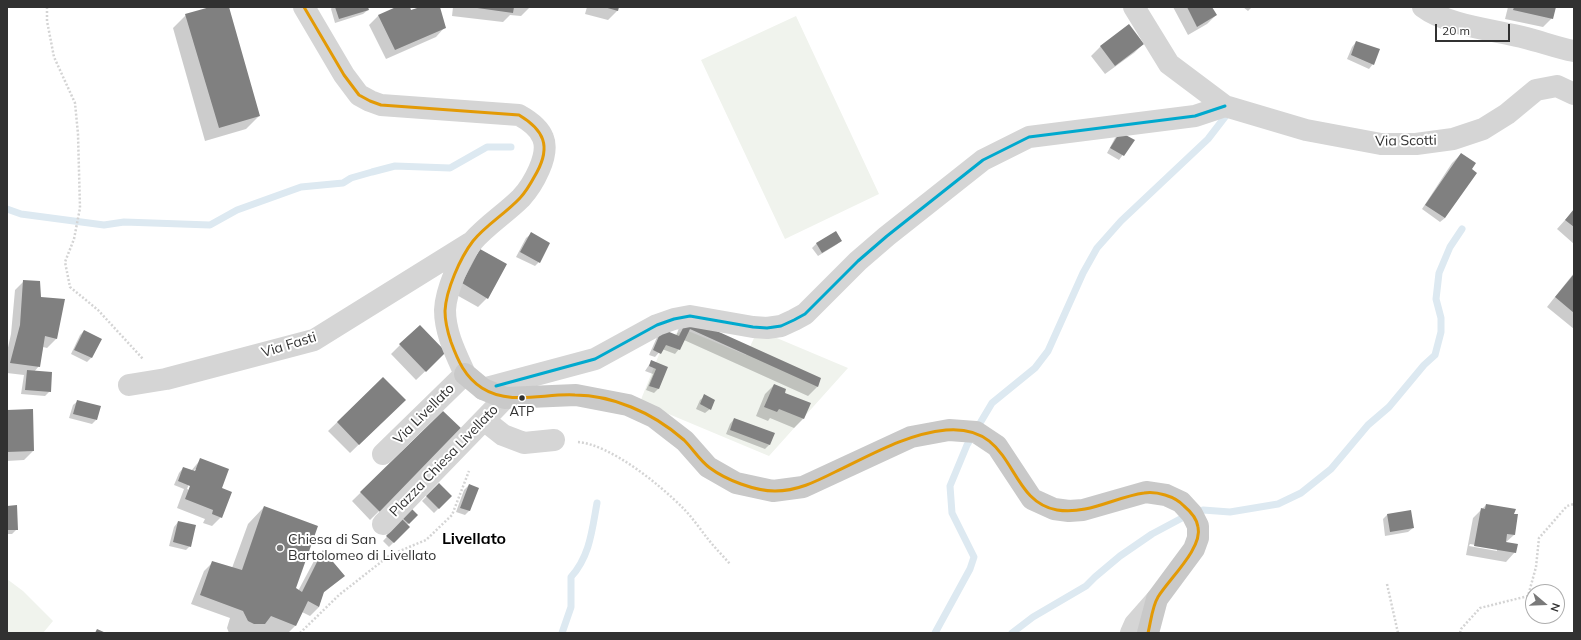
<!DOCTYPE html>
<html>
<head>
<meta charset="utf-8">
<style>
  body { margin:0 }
  #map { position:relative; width:1581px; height:640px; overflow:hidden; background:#fff; font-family:Mulish,sans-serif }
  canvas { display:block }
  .frame { position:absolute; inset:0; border:8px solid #313131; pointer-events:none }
  .north { position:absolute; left:1525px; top:584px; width:40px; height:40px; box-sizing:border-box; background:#fff; border:1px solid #adadad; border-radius:50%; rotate:109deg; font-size:11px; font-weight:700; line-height:16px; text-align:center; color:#313131 }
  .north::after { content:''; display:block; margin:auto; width:14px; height:18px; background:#797979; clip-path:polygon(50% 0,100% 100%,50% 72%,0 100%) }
  .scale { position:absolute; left:1435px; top:24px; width:75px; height:18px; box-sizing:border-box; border:2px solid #313131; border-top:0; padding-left:5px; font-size:12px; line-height:14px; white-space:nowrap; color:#313131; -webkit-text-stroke:3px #fff; paint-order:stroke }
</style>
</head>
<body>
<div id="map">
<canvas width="1581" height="640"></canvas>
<div class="frame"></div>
<div class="north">N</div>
<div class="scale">20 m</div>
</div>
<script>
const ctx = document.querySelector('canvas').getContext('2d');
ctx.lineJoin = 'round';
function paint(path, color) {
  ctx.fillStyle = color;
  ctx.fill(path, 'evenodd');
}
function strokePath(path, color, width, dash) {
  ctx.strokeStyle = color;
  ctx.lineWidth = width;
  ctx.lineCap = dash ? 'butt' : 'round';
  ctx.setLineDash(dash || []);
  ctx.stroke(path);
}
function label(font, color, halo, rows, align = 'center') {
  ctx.font = font + ' Mulish,sans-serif';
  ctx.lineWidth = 4;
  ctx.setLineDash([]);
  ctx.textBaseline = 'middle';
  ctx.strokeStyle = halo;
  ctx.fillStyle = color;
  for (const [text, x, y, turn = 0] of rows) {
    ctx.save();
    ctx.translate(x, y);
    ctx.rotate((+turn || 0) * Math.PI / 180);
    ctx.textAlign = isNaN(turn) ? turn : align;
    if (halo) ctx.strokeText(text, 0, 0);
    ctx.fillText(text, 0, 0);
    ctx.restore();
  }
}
paint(new Path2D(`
  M796 16 879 194 785 239 701 60Z
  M686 330 746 355 755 336H772L848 368 769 456 640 402 666 337Z
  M7 579 23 591 53 621 43 633H7Z`), '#f0f3ed');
paint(new Path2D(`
  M213 7H228L259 116 246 129 205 141 173 28 186 15Z
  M332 7H367L368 10 363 14 335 23 331 9Z
  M399 7H409L411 11 423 7H438L445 27 436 37 386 59 369 25 378 16Z
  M453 7H530L521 16 510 15 503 22 452 16Z
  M587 7H618L617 11 608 20 585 14Z
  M1173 7H1211L1216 15 1207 24 1188 35Z
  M1243 7H1252L1248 11Z
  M1508 7H1555L1552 18 1543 27 1505 19Z
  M1129 25 1143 44 1134 53 1105 74 1091 56 1100 47Z
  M1356 42 1373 64 1369 69 1347 59 1352 47Z
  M1120 133 1133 141 1119 160 1107 153 1115 138Z
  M1461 154 1445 218 1440 222 1422 209 1452 163Z
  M1574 210V244L1557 229Z
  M531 234 539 262 535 266 516 257 526 238Z
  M841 241 836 245 818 256 812 248 817 243Z
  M480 251 487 298 478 307 453 293 471 260Z
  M1574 273V329L1547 307Z
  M24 281 40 298 63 300 56 339 47 348 43 347 39 366 34 372 50 391 45 396 21 394 24 375 7 373V352L11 334 15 290Z
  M688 319 820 379 817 387 808 396 684 340 679 349 675 354 662 349 655 357 649 355 658 335 676 336 679 328Z
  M84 331 101 339 91 358 87 362 71 354 80 335Z
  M400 345 436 361 416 380 391 354Z
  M651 362 666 368 658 389 654 393 646 390 653 374 645 371Z
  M383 378 405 400 350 453 328 431Z
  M774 385 784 393 809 404 803 419 794 428 770 418 768 421 756 416 765 394Z
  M705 396 710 409 705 413 696 409 700 400Z
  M78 401 96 420 92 424 69 418 73 405Z
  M7 412 33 451 24 460 7 461Z
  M443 412 461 430 370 520 352 501Z
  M734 419 774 434 769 445 765 449 726 434 730 424Z
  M201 459 221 489V517L212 526 203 523 205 519 177 508 184 489 174 485 179 473 183 468 191 471ZM195 469H197L189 490 187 489Z
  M439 484 451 496 434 513 422 501Z
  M469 485 478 489 469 511 465 515 456 512 464 490Z
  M1486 505 1513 514 1514 535 1505 543 1515 552 1506 562 1466 555 1473 518ZM1470 544 1497 549V551L1469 546Z
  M7 507 17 529 12 534H7Z
  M264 507 294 589 298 591 314 561 323 552 344 576 322 594 319 607 310 616 302 612 295 626 288 633H229L227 628 230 618 191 604 204 571 213 562 232 568 248 524Z
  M1410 512 1413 528 1408 532 1385 536 1383 519 1387 515Z
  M416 515 407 525 409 527 389 547 383 541 399 524 396 521Z
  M178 522 190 546 186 550 169 546 174 527Z`), '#0003');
strokePath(new Path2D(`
  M7 209 21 214 104 225 124 222 210 225 237 210 301 187 343 183 351 178 372 172 395 166 450 168 487 147H511
  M562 633 571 607V577C590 556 592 530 597 503
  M935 633 970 569 974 557 952 513 950 486 967 445 992 403 1035 368 1048 351 1083 273 1097 248 1121 221 1208 139 1228 113
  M1012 633 1033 617 1086 586 1095 577 1120 556 1152 534 1182 518 1203 510 1230 512 1278 504 1301 493 1331 469 1368 425 1389 407 1424 365 1435 355 1441 332V318L1436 299 1439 273 1450 247 1462 229`), '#dde9f1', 7);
paint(new Path2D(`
  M210 7H229L260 116 219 128 185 14Z
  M335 7H368L369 10 339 19Z
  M396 7H410L411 10 420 7H440L446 28 395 50 378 15Z
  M470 7H514L513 13Z
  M604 7H619L618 11Z
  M1187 7H1212L1217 15 1197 27Z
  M1514 7H1556L1553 19 1513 10Z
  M1129 24 1144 44 1115 66 1100 46Z
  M1356 41 1380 49 1374 65 1351 55Z
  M1120 132 1135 140 1124 156 1110 148Z
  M1461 153 1476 163 1472 169 1477 173 1445 218 1425 205Z
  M1574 209V227L1565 220Z
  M836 231 842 241 822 253 816 243Z
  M531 232 550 243 540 263 520 252Z
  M480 249 507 264 488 299 462 283Z
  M1574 274V313L1555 297Z
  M23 280 40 281 41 297 65 299 57 339 45 336 40 367 10 363 20 325Z
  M688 318 821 378 818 387 690 329 680 350 666 345 661 354 653 350 662 329 679 336Z
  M420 325 446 352 426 372 399 344Z
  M84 330 102 339 92 358 74 350Z
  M651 360 668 367 659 389 649 386 656 369 649 366Z
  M27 370 52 372 51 392 25 390Z
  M383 377 406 400 359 445 337 422Z
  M774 384 786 389 785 393 811 403 804 419 779 409 777 412 764 407Z
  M704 394 715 400 711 410 700 404Z
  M77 400 101 406 97 420 73 414Z
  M33 409 34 451 7 452V410Z
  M443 411 463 430 380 512 360 492Z
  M734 418 775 433 770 445 730 430Z
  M200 458 229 469 222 488 232 492 222 518 212 514 213 510 185 499 190 486 178 481 183 467 195 471Z
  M439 483 452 496 439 509 426 496Z
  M469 484 479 488 470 511 460 508Z
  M1486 504 1516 509 1514 514H1518L1515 535 1507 534 1506 542 1518 544 1516 553 1474 546 1481 508 1485 509Z
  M17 505 18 530H7V506Z
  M264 506 318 526 296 588 302 592 323 550 345 576 324 592 319 607 308 601 296 626 271 616 265 624H254L248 621 243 611 200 595 212 561 242 570Z
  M409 506 418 515 409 524 400 516Z
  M1411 510 1414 528 1390 532 1387 514Z
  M402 519 410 527 394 543 386 536Z
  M178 521 196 525 191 547 173 542Z
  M97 629 106 633H95Z`), '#808080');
strokePath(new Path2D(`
  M47 7V21L54 57 75 103 78 134 80 208 74 239 65 262 70 287 98 310 143 359
  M578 442C611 445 659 484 683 508 692 517 700 529 708 539 715 548 723 556 730 564
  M1387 584 1398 633
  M300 633 339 595 390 555 426 540 452 515 469 471
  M1460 633 1461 629 1480 608 1528 596 1536 567 1539 538 1567 506 1574 504`), '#d4d4d4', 2.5, [2, 2]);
strokePath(new Path2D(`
  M304 7 344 75 359 95 370 101 381 105 519 115C528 120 539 127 543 138 550 155 533 185 521 198 506 213 487 225 473 241 460 257 446 290 445 310 445 333 456 354 465 374L383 454
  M1134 7 1169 64 1225 106 1306 130 1381 144H1416L1453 139 1483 129 1507 114 1536 90 1557 86 1574 94
  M1423 7C1448 26 1496 30 1526 38 1542 42 1558 48 1574 51
  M129 385 166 379 314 340 470 243
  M483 389 595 359 657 325 674 319 690 316 753 327 767 328 781 326 794 320 805 314 858 261 887 236 983 160 1029 137 1195 116 1225 106
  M484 420 503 435 524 443 554 440
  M383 524 505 398
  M1131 633 1135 624 1157 599`), '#d5d5d5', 22);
strokePath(new Path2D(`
  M465 374 483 389 505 398 576 395 628 405 654 417 685 441 708 467 736 483 773 491 803 487 911 437 949 430 976 432 997 446 1032 499 1054 509 1069 511 1083 510 1146 492 1166 495 1181 502 1192 514 1198 526V538L1194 549 1157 599 1148 633`), '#c9c9c9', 22);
strokePath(new Path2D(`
  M304 7 344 75 359 95 370 101 381 105 519 115C544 130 551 146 537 172 532 181 527 191 520 198 505 214 486 225 473 241 460 258 446 290 445 311 445 321 448 333 451 342 458 361 465 377 482 388 510 406 545 393 575 395 593 395 614 400 631 407 651 415 668 426 684 440 693 449 700 461 710 468 726 480 755 491 775 491 797 491 815 482 835 472 871 455 906 434 946 430 1017 424 1005 501 1057 510 1088 515 1115 497 1144 493 1156 491 1175 496 1184 506 1190 511 1197 519 1198 527 1203 548 1169 579 1158 597 1152 607 1151 621 1148 633`), '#e39a05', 3);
strokePath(new Path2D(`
  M496 386 595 359 657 325 674 319 690 316 753 327 767 328 781 326 794 320 805 314 858 261 887 236 983 160 1029 137 1195 116 1225 106`), '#00a9ce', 3);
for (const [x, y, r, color] of [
  [522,398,3.5,"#313131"],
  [280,548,4,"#797979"]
]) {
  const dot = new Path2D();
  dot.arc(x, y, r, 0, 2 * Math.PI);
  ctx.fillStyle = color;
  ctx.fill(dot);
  strokePath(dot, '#fff', 1.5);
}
label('13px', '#313131', '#fff', [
  ["ATP",522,412]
]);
label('14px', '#313131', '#fff', [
  ["Via Scotti",1406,141,-1],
  ["Via Fasti",289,345,-17],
  ["Via Livellato",424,414,-45],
  ["PIazza Chiesa Livellato",444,461,-46]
]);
label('14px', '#313131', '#fff', [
  ["Chiesa di San",288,540],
  ["Bartolomeo di Livellato",288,556]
], 'left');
label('bold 16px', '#000', '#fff', [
  ["Livellato",474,539]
]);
</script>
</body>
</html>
